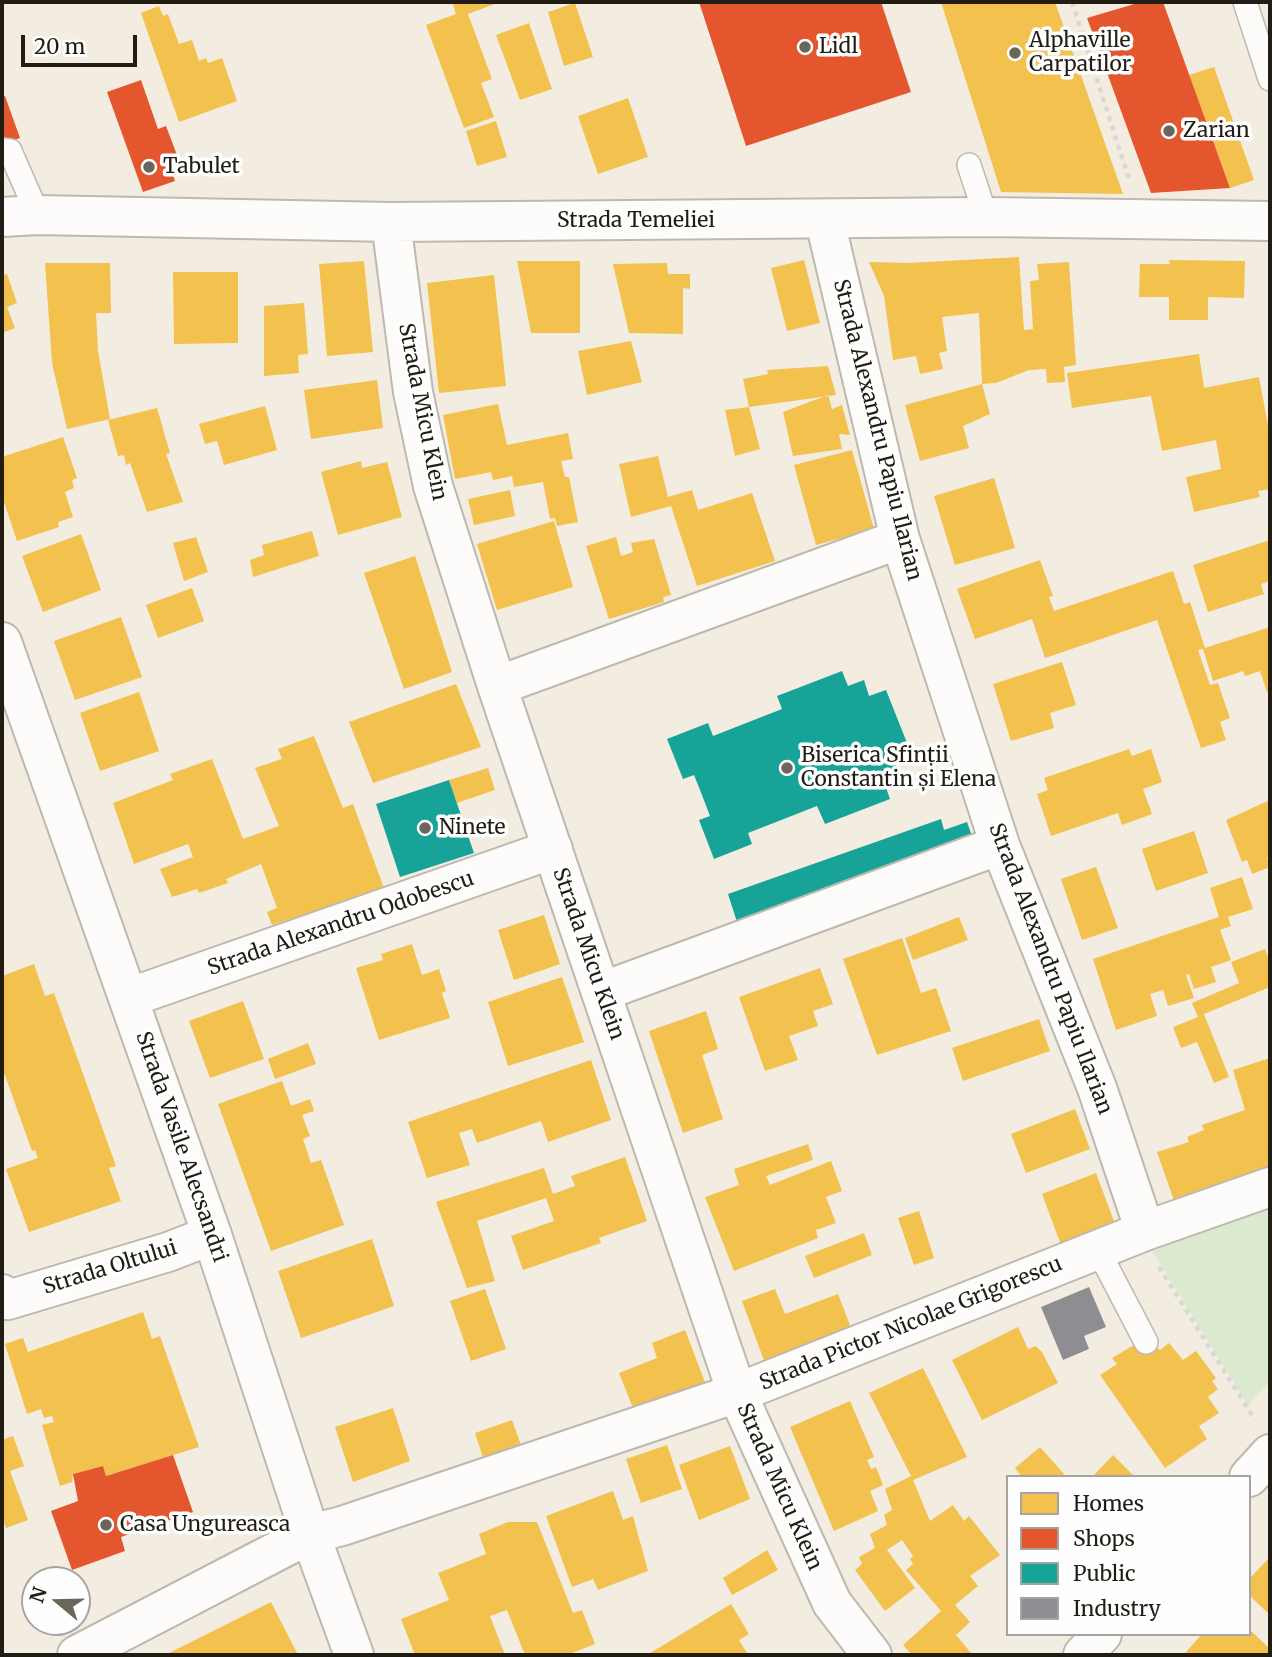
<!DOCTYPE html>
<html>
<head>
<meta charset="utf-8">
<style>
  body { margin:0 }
  #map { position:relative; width:1272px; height:1657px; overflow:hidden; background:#f3ede1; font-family:Merriweather,serif }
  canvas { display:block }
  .frame { position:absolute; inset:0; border:4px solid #211d15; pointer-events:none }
  .legend { position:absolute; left:1006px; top:1475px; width:245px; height:161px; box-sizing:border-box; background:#fefefe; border:2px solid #a6a4a1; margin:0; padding:9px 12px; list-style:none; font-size:21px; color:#211d15 }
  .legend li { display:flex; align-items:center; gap:14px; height:35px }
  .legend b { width:35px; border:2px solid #a6a4a1 }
  .north { position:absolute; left:21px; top:1566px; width:70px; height:70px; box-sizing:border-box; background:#fefefe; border:2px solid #a6a4a1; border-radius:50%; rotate:289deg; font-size:19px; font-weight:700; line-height:28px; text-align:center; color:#211d15 }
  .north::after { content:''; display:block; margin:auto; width:24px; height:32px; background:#6a665c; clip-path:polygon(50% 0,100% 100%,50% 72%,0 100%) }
  .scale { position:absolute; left:21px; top:35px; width:116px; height:32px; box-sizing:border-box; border:4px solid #211d15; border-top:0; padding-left:9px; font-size:21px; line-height:24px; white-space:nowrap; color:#211d15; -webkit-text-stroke:5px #fefefe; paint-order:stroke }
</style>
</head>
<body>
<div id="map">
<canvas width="1272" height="1657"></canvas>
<div class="frame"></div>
<ul class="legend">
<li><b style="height:19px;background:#f2c14e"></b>Homes</li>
<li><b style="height:19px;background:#e4572e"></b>Shops</li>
<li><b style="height:19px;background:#17a398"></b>Public</li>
<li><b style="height:19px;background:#8d8d92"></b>Industry</li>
</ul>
<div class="north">N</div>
<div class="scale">20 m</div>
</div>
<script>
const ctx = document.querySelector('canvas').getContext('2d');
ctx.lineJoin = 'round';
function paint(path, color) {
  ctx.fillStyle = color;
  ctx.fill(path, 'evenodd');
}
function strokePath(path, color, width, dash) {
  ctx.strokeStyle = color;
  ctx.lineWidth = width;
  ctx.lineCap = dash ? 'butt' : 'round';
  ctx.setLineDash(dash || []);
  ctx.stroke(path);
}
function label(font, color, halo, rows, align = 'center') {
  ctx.font = font + ' Merriweather,serif';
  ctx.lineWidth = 7;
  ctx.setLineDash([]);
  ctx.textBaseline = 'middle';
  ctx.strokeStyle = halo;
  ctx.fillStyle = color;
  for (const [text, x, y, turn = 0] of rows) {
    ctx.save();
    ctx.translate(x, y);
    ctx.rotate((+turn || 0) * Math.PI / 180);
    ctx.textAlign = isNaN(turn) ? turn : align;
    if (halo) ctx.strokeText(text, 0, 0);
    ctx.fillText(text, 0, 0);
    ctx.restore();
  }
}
paint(new Path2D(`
  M1270 1207V1381L1248 1405 1152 1251Z`), '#dbe9cf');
paint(new Path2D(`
  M452 2H500L468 14 492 79 481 83 494 117 464 128 426 25 456 14Z
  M941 2H1055L1123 194 1001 192Z
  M575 3 593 57 564 66 548 12Z
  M159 6 163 16 168 14 179 44 192 40 199 61 206 58 208 63 222 58 237 101 179 122 141 13Z
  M529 23 552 89 520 100 496 35Z
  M1214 67 1254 180 1230 188 1189 75Z
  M628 98 648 157 598 174 578 116Z
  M496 121 507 157 477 166 466 131Z
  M1019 257 1024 330 1033 329 1030 281 1039 280 1037 264 1069 262 1076 365 1064 367 1065 382 1047 383 1046 369 1029 370 996 383 982 384 990 414 963 426 969 448 920 461 905 405 982 384 979 313 942 317 947 351 939 353 943 369 920 374 916 356 893 360 884 296 869 262 909 263Z
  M804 260 820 323 787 331 771 268Z
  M1169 260 1245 261 1244 298 1208 297V320H1169V297H1139L1140 264H1170Z
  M364 261 373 352 327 356 319 264Z
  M517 261H580V333H531Z
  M45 263H110L111 313H96L98 351 110 419 67 429 52 363Z
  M667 263 668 274H690V289L683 288V334L629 333 613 264Z
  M173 272H238V343L174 344Z
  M7 274 17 303 7 307 15 328 2 333V275Z
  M494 275 506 386 439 393 427 283Z
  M304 303 308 354 298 355 299 373 264 376V306Z
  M631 341 642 382 587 395 578 351Z
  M1199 354 1204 388 1259 377 1270 436V489L1258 491 1260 497 1194 512 1186 477 1221 469 1216 440 1162 451 1151 396 1072 408 1067 373Z
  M828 366 836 395 749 407 743 379 768 374 767 370Z
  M377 380 383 428 311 439 304 390Z
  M828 395 832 409 842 405 850 435 839 434 842 449 793 456 783 412Z
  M498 404 507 445 568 433 573 459 561 461 565 477H569L578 522 557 526 555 518 550 519 543 482 514 487 512 476 493 480 491 472 455 479 443 415Z
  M265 406 277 450 224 465 217 441 205 444 199 424Z
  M749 407 760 449 735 456 725 410Z
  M157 408 170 453 166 454 183 502 147 512 130 463 126 465 124 455 118 456 108 420Z
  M63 437 77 478 72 480 74 488 65 492 73 517 58 522 59 527 17 541 2 496V457Z
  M852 450 874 529 816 545 794 465Z
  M658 456 668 497 692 490 698 510 752 493 775 561 697 586 671 506 631 517 619 464Z
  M361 461 362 468 387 462 402 517 338 535 321 472Z
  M994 478 1015 548 955 565 934 496Z
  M510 490 515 516 474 525 468 499Z
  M554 521 573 587 497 610 477 544Z
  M312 531 319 556 253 577 250 560 264 555 262 545Z
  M81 534 101 590 43 612 22 556Z
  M196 537 208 572 184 581 173 543Z
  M616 537 621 556 633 552 631 543 654 539 671 595 663 597 664 602 609 619 586 546Z
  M1270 540V581L1261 584 1264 594 1208 612 1193 565Z
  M415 556 452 672 404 689 364 573Z
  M1040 560 1053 596 1049 597 1054 611 1173 571 1184 604 1190 602 1205 648 1270 627V691L1267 692 1260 671 1245 676 1243 671 1213 681 1203 649 1198 650 1210 685 1218 683 1230 718 1220 722 1226 740 1201 748 1157 620 1045 658 1032 619 975 639 957 589Z
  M192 588 204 621 158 638 146 605Z
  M121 617 142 677 75 700 54 641Z
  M1062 662 1076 705 1050 713 1054 728 1011 741 993 684Z
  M456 684 481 747 373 783 349 722Z
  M139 692 159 751 100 771 80 713Z
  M314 736 343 808 353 804 384 888 272 925 267 912 277 908 261 864 226 879 228 883 199 893 197 889 172 897 160 869 193 857 188 844 134 864 113 803 173 780 170 774 212 759 243 839 279 826 255 768 282 759 278 749Z
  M1129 749 1132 756 1151 749 1162 782 1143 789 1152 814 1122 825 1118 813 1051 836 1037 794 1048 790 1044 778Z
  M488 768 495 790 457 803 449 780Z
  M1270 800V856L1267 858 1270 867 1252 874 1247 860 1242 862 1226 820Z
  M1194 831 1208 873 1156 891 1142 849Z
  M1096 867 1118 928 1082 940 1061 879Z
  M1242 877 1253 909 1228 917 1231 926 1220 930 1231 960 1211 967 1216 982 1194 989 1189 974 1186 975 1194 998 1168 1006 1163 990 1150 994 1157 1016 1116 1030 1093 959 1219 917 1210 888Z
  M544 915 560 964 514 980 498 930Z
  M959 917 968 940 913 960 905 938Z
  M902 938 921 993 936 988 951 1031 877 1055 843 959Z
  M412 944 422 975 439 969 446 991 442 993 450 1018 379 1040 356 968 383 960 381 954Z
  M1265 949 1270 962V987L1204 1014 1229 1077 1214 1083 1197 1042 1181 1048 1173 1027 1198 1017 1192 1003 1239 983 1231 962Z
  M34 964 45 996 54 993 116 1166 109 1168 121 1201 29 1232 6 1169 38 1158 35 1150 32 1151 2 1067V976Z
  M820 968 833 1004 813 1011 818 1026 789 1036 798 1060 765 1071 739 997Z
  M562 977 584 1042 508 1066 488 1002Z
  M243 1001 264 1059 210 1078 189 1021Z
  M706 1011 718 1049 702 1055 723 1119 683 1133 649 1031Z
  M1039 1019 1050 1051 963 1081 952 1048Z
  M308 1043 316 1064 275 1079 268 1059Z
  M1270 1058V1176L1178 1212 1157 1152 1189 1142 1187 1137 1204 1130 1202 1125 1245 1110 1233 1070Z
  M591 1060 611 1120 548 1142 541 1121 477 1143 472 1129 459 1133 470 1165 427 1178 408 1122Z
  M282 1081 291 1106 310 1099 314 1111 302 1115 310 1136 303 1139 311 1163 321 1160 344 1225 271 1251 218 1104Z
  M1075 1109 1090 1149 1026 1173 1011 1134Z
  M808 1144 813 1160 766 1176 770 1185 831 1161 842 1191 826 1197 836 1223 816 1230 818 1238 734 1271 705 1197 739 1185 734 1169Z
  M625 1157 647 1221 599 1238 601 1243 523 1270 511 1236 554 1221 546 1198 477 1221 495 1281 467 1288 436 1202 544 1168 553 1194 575 1186 571 1176Z
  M1096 1173 1118 1232 1064 1253 1042 1194Z
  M919 1211 934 1258 914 1265 898 1218Z
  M864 1233 872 1255 814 1278 805 1256Z
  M372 1239 394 1306 301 1338 278 1271Z
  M485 1289 506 1349 471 1361 450 1301Z
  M775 1289 785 1314 838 1294 853 1333 766 1366 742 1301Z
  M143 1312 152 1339 160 1336 199 1447 106 1476 103 1466 73 1474 72 1482 60 1486 42 1425 54 1422 52 1416 44 1418 41 1409 27 1414 5 1344 23 1338 28 1352Z
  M1018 1327 1028 1349 1036 1346 1042 1352 1058 1383 982 1420 952 1360Z
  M685 1330 706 1385 635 1413 619 1373 657 1358 652 1343Z
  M1139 1342 1153 1344 1160 1350 1169 1343 1183 1360 1196 1351 1216 1378 1212 1381 1218 1389 1208 1397 1219 1413 1199 1426 1207 1439 1165 1468 1100 1375 1117 1364 1112 1358Z
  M923 1368 967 1457 913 1480 930 1521 953 1505 964 1521 969 1516 1000 1555 970 1576 978 1586 955 1605 970 1622 956 1635 971 1653 968 1655H912L903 1645 941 1611 906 1570 913 1564 910 1559 913 1556 902 1540 887 1550 915 1588 885 1611 855 1570 862 1564 859 1557 875 1548 870 1534 887 1525 884 1515 892 1510 885 1489 911 1476 869 1393Z
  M850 1401 874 1457 867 1460 871 1469 876 1467 883 1485 870 1491 878 1511 834 1531 790 1427Z
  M393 1408 410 1461 353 1482 335 1427Z
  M512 1420 523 1451 485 1464 475 1433Z
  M13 1436 24 1466 10 1471 28 1520 6 1528 2 1517V1440Z
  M667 1445 682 1489 641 1503 626 1459Z
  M730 1446 750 1499 699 1520 679 1465Z
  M1040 1447 1064 1474 1061 1477H1022L1015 1468Z
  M1113 1455 1135 1477H1092Z
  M613 1491 623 1520 633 1516 648 1571 598 1590 593 1579 572 1587 546 1516Z
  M508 1522H537L573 1613 582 1610 595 1644 567 1655H525L507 1610 490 1616 505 1655H415L401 1619 449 1600 438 1573 486 1554 479 1534Z
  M767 1550 778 1570 732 1595 723 1578Z
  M1270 1557V1615L1249 1595V1579Z
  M271 1602 298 1655H165Z
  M731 1604 749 1634 739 1640 747 1653 743 1655H647Z
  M1249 1629 1270 1649V1655H1190L1186 1652 1202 1634H1249Z`), '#f2c14e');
paint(new Path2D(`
  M699 2H881L911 92 746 146Z
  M1141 2H1163L1230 188 1151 193 1087 18Z
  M141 80 158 129 166 126 177 155 167 158 175 181 143 192 107 92Z
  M5 96 20 138 2 144V97Z
  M173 1455 193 1512 121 1537 125 1551 72 1570 51 1511 78 1501 73 1474 103 1466 106 1476Z`), '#e4572e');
paint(new Path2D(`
  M842 671 848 686 864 680 869 696 886 690 911 753 894 760 900 776 884 782 890 799 825 824 817 806 748 833 752 844 714 859 699 820 710 816 702 795 694 775 683 779 667 739 708 723 713 736 782 709 777 696Z
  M449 780 474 853 400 877 376 804Z
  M941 819 944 830 967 822 973 839 737 922 728 894Z`), '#17a398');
paint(new Path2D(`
  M1089 1287 1106 1327 1084 1336 1089 1349 1063 1360 1041 1307Z`), '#8d8d92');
const service = new Path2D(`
  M1245 2 1270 79
  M2 150 10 151 38 215
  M969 165 986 217
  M1098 1250 1146 1342`);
const minor = new Path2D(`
  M2 217 38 215 391 222 986 217 1270 221
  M825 221 900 539 1000 845 1097 1088 1145 1231
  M391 222 413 392 433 486 497 686 737 1393 832 1603 872 1655
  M2 642 212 1235 310 1534 354 1655
  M497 686 900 539
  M601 992 1000 845
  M128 998 553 849
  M2 1294 8 1300 168 1252 212 1235
  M1249 1477 1270 1454
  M77 1655 310 1534 342 1526 737 1393 1145 1231 1270 1187
  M1083 1655 1102 1634`);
strokePath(service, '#bdb9b0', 26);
strokePath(minor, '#bdb9b0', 42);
strokePath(new Path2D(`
  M1072 2 1130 182
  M1159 1267 1255 1420`), '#dad8d4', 4.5, [5, 5]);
strokePath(service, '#fdfcfa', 23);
strokePath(minor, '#fdfcfa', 38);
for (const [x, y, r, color] of [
  [805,47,7,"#6a665c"],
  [1015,53,7,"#6a665c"],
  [1169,131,7,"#6a665c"],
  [149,167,7,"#6a665c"],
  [787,768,7,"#6a665c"],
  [425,828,7,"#6a665c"],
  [106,1525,7,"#6a665c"]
]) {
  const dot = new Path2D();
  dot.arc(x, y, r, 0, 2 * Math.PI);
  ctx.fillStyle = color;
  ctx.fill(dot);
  strokePath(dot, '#fefefe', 2.5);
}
label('21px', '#211d15', '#fefefe', [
  ["Alphaville",1029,41],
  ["Carpatilor",1029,65],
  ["Lidl",819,47],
  ["Zarian",1183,131],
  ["Tabulet",163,167],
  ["Biserica Sfinții",801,756],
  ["Constantin și Elena",801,780],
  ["Ninete",439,828],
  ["Casa Ungureasca",120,1525]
], 'left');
label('21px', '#211d15', '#fefefe', [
  ["Strada Temeliei",636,221],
  ["Strada Micu Klein",422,412,79],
  ["Strada Alexandru Papiu Ilarian",877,430,76],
  ["Strada Alexandru Odobescu",341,924,-19],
  ["Strada Micu Klein",588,954,71],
  ["Strada Alexandru Papiu Ilarian",1050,969,69],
  ["Strada Vasile Alecsandri",181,1147,71],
  ["Strada Oltului",110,1268,-17],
  ["Strada Pictor Nicolae Grigorescu",911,1324,-22],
  ["Strada Micu Klein",779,1487,66]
]);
</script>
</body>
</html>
